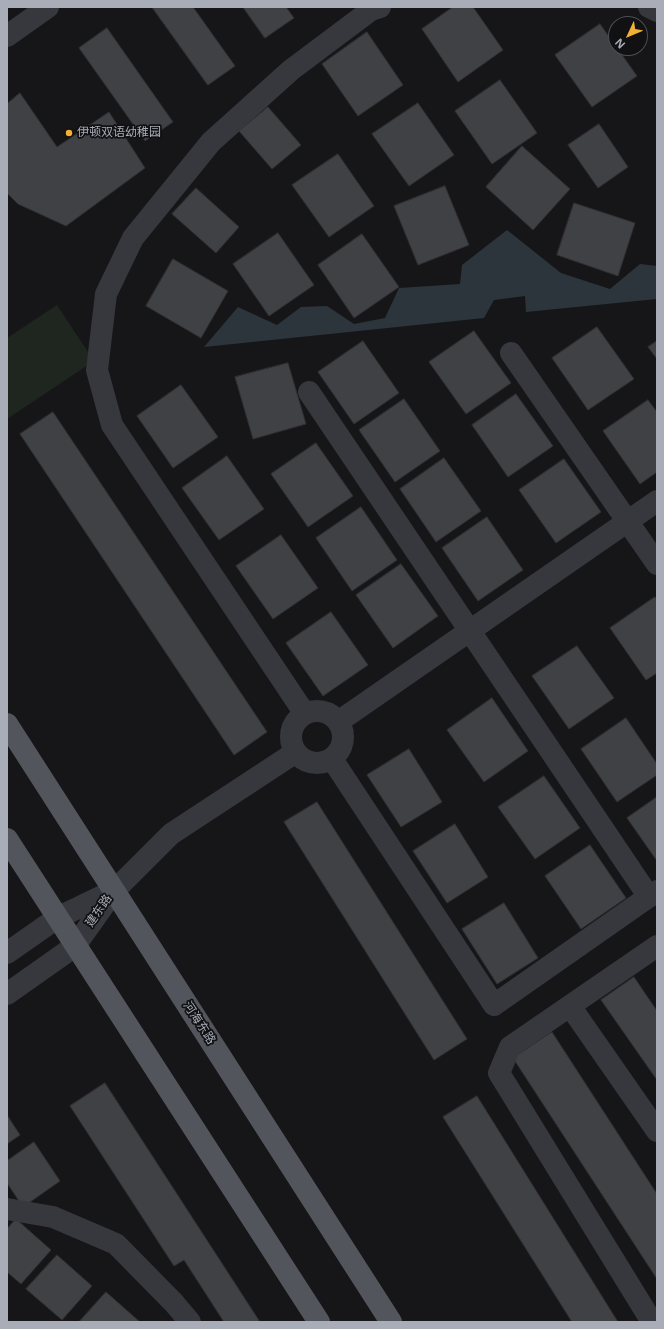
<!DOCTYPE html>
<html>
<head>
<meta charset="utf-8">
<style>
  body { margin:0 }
  #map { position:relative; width:664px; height:1329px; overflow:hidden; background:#161618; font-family:"Open Sans",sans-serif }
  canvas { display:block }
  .frame { position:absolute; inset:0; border:8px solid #a8adb8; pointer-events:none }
  .north { position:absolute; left:608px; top:16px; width:40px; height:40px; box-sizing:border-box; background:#111113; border:1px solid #4d4f55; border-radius:50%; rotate:226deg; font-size:11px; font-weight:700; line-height:16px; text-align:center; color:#a8adb8 }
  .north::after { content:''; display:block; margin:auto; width:14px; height:18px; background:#f2b134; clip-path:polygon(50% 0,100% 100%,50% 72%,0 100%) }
</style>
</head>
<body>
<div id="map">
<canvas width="664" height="1329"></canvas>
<div class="frame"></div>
<div class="north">N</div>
</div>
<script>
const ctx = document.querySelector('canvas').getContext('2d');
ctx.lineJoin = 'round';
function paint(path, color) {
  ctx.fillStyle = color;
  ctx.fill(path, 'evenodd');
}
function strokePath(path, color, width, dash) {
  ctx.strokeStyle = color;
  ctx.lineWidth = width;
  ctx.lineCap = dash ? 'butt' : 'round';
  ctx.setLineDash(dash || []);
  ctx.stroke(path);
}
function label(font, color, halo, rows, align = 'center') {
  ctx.font = font + ' "Open Sans","Noto Sans SC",sans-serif';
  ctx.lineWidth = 3.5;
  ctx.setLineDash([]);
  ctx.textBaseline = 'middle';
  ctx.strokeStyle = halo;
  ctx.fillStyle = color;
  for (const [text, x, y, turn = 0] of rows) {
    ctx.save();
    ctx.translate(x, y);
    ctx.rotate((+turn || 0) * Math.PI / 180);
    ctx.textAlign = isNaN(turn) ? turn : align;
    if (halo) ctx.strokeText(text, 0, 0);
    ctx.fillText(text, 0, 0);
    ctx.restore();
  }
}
paint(new Path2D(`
  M57 305 94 361 7 419V338Z`), '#1e261f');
paint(new Path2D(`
  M507 230 561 273 610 289 640 264 657 266V299L526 312 525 296 494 300 484 318 204 347 238 307 277 325 301 307 327 306 354 324 385 318 399 288 460 284 462 265Z`), '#2c353c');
const building = new Path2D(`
  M152 7H193L235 66 208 85Z
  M243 7H286L294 18 265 38Z
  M453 7H473L503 50 458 82 422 29Z
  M600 24 637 76 592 107 555 55Z
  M107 28 173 122 145 141 79 48Z
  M367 32 403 85 358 116 322 64Z
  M500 80 537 133 492 164 455 111Z
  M20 93 57 147 109 112 145 168 66 226 18 204 7 193V104Z
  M418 103 454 155 409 186 372 134Z
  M268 107 301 145 272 169 239 131Z
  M599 124 628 167 598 188 568 145Z
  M522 146 570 189 533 230 486 187Z
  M338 154 374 206 329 237 292 185Z
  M445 186 469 245 418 265 394 206Z
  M196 188 239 227 216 253 172 214Z
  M574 203 635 223 618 276 557 255Z
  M278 233 314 285 269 316 233 264Z
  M362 234 399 287 354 318 318 265Z
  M173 259 228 291 201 338 146 306Z
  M597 327 634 379 588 410 552 358Z
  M474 331 511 383 466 414 429 362Z
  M363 341 399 393 354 424 318 372Z
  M657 341V359L648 347Z
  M288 363 306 424 253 439 235 377Z
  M181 385 218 437 173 468 137 416Z
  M516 394 553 446 508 477 472 425Z
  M404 399 440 451 395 482 359 430Z
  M648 400 657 412V472L640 484 603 431Z
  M53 412 267 732 234 755 20 434Z
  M316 443 353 496 308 527 271 474Z
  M227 456 264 509 219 540 182 488Z
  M444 458 481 511 436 542 400 489Z
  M564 459 601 512 556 543 519 490Z
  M361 507 397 560 352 591 316 538Z
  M487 517 523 570 478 601 442 548Z
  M281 535 318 588 273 619 236 566Z
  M401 564 438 616 393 648 356 595Z
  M655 597 657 600V673L646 680 610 628Z
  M331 612 368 665 323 696 286 643Z
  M577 646 614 698 569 729 532 676Z
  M492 698 528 751 484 782 447 730Z
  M626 718 657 764V775L617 802 581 749Z
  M409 749 442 802 401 827 367 775Z
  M544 776 580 828 535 859 498 807Z
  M657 797V861L627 818Z
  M317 802 467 1039 434 1060 284 822Z
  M455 824 488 877 447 903 413 851Z
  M590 845 626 898 581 929 545 876Z
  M504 903 538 958 497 984 462 929Z
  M634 977 657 1011V1080L601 1000Z
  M552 1032 657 1194V1279L513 1058Z
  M105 1083 260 1322H224L184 1260 174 1266 70 1106Z
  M477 1096 618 1322H572L443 1117Z
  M7 1115 20 1135 7 1144Z
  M34 1142 60 1181 23 1207 7 1183V1161Z
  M16 1219 51 1250 21 1284 7 1272V1229Z
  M57 1255 92 1286 62 1320 26 1289Z
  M106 1292 140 1322H79Z`);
paint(building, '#404145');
strokePath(building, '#303034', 1);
strokePath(new Path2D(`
  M649 7 657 11
  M7 36 48 7
  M511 353 657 564
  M309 392 649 897
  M291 737a26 26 0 1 1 52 0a26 26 0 1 1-52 0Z
  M305 714 112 425 97 370 106 294 133 238 211 142 291 70 371 10 380 7
  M338 722 657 501
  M332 759 494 1005 657 891
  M7 953 57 918 113 891
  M7 994 75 946 114 891 171 834 296 752
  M570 1006 657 1131
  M7 1209 53 1217 116 1244 174 1303 190 1322
  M652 1322 499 1073 510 1047 657 946`), '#37383d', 22);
strokePath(new Path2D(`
  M7 724 391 1322
  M7 839 319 1322`), '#53555c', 22);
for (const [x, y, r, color] of [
  [69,133,4,"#f2b134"]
]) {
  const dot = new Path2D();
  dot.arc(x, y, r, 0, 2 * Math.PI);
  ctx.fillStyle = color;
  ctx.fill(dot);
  strokePath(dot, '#111113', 1.5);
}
label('12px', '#a8adb8', '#111113', [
  ["伊顿双语幼稚园",77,133]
], 'left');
label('12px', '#a8adb8', '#111113', [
  ["建东路",99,911,-55],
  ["河海东路",199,1023,57]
]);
</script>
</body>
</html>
